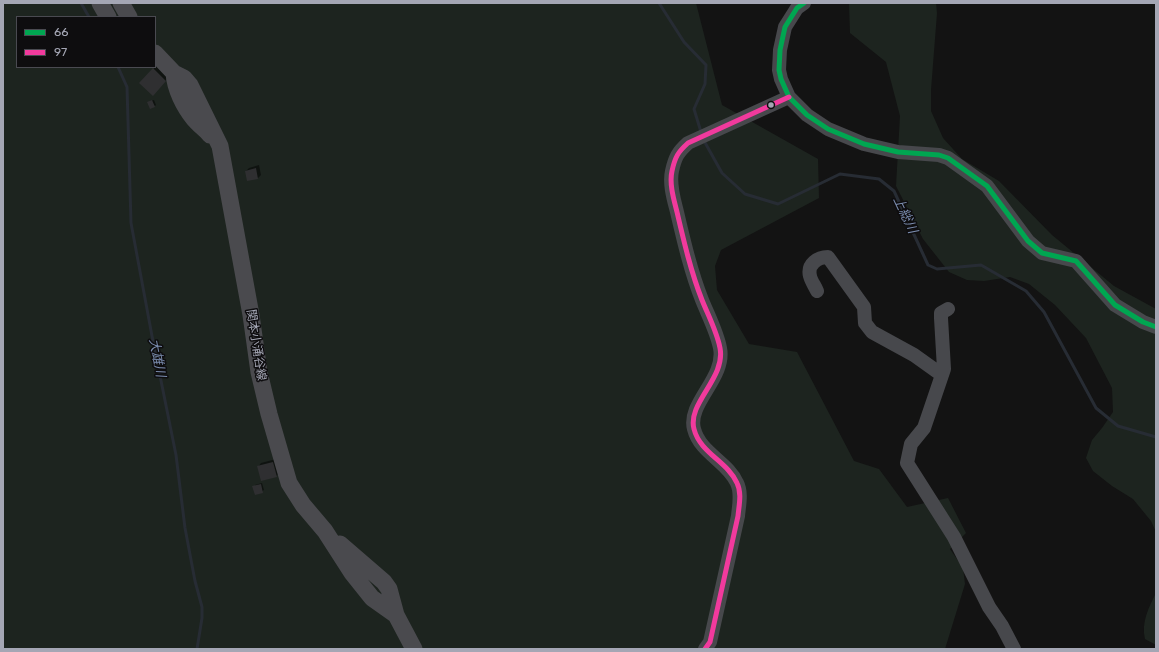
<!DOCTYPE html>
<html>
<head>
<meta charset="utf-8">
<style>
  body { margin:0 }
  #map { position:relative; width:1159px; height:652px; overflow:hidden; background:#131313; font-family:Rubik,sans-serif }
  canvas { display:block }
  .frame { position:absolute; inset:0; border:4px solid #a4a6b4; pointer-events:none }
  .legend { position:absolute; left:16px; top:16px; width:140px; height:52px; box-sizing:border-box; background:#0e0d0f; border:1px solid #4a4a51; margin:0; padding:5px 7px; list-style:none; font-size:12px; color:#a4a6b4 }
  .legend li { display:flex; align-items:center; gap:8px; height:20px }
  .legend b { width:20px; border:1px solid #4a4a51 }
</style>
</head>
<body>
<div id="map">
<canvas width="1159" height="652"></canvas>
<div class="frame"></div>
<ul class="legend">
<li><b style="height:5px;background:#00a651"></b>66</li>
<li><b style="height:5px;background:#f13a9d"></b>97</li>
</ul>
</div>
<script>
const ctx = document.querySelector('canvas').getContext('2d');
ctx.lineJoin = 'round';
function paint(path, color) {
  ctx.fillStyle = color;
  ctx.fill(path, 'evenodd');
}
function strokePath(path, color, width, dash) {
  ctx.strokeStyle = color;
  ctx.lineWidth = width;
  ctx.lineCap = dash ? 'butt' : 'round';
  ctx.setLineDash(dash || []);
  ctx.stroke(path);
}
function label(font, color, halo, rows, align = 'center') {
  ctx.font = font + ' Rubik,"Noto Sans JP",sans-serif';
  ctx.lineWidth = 3;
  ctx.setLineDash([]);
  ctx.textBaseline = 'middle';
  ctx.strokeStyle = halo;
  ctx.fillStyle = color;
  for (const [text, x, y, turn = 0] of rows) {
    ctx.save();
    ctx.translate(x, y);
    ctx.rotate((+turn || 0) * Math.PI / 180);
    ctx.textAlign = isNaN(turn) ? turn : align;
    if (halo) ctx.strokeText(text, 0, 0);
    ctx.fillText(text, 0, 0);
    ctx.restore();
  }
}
paint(new Path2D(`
  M3 3H696L722 105 818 159 819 198 721 250 715 266 717 290 749 344 797 352 854 461 879 469 907 507 948 498 966 533 950 549 963 568 965 584 945 649H3ZM17 17H155V67H17Z
  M849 3H936L937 13 931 90V111L943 138 962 159 999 181 1052 235 1114 286 1156 309V532L1151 521 1133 499 1112 486 1093 471 1086 458 1092 440 1102 428 1113 412 1112 388 1086 338 1055 305 1029 284 1010 277 984 281 967 280 949 272 923 239 896 186 900 116 886 62 850 33Z
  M1156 593V645L1145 639C1141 622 1149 607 1156 593Z`), '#1d241f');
paint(new Path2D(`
  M156 66 169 77 153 94 141 83Z
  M154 100 156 105 155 106 150 101Z
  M259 165 261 175 258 178 246 171 249 168Z
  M276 459 280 473 276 476 258 467 261 463Z
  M262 483 264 490 256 494 255 485Z`), '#0007');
strokePath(new Path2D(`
  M81 3 89 17
  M659 3 684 42 706 65 705 84 694 109 701 132
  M118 67 127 87 131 223 152 336 176 455 185 528 195 581 202 607V618L197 649
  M703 139 722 173 745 194 778 204 840 174 879 179 894 191 928 265 937 269 981 265 1026 291 1044 312 1096 408 1118 426 1156 437`), '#272c34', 3);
paint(new Path2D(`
  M153 68 166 81 153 96 139 83Z
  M152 100 155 107 150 109 147 102Z
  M256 168 258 179 247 181 245 171Z
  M273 462 277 477 261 481 257 466Z
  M261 484 263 493 255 495 252 486Z`), '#2f2f31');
strokePath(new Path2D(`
  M804 3 797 8 785 27 780 50 779 70 781 79 789 97 807 115 828 129 864 144 898 152 939 155 948 158 987 186 1028 241 1042 253 1076 261 1115 305 1143 322 1156 327
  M817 291C815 286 811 281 810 276 807 264 818 257 828 257L864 307 865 323 872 332 914 355 942 375 924 428 911 444 907 463 954 537 989 607 1002 626 1014 649
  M942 375 944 369 941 318V313L948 309
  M705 649 710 642 738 516C739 505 742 493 737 483 728 462 700 453 694 429 687 403 726 378 720 348 717 332 708 315 702 300 691 272 684 242 677 212 674 200 669 184 672 171 675 157 678 152 688 143L789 97`), '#47484c', 14);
strokePath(new Path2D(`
  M100 3 108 17
  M121 3 129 17
  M155 53 174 73 184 78 190 85 220 146 251 315 259 372 269 414 289 483 303 505 325 531 352 573 372 598 396 615
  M174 73C175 89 184 107 194 119 199 125 205 129 210 135
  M340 544 384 582 389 589 396 615 414 649`), '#4a4a4e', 17);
strokePath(new Path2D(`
  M804 3 797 8 785 27 780 50 779 70 781 79 789 97 807 115 828 129 864 144 898 152 939 155 948 158 987 186 1028 241 1042 253 1076 261 1115 305 1143 322 1156 327`), '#00a651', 5);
strokePath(new Path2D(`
  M705 649 710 642 738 516C739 505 742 493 737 483 728 462 700 453 694 429 687 403 726 378 720 348 717 332 708 315 702 300 691 272 684 242 677 212 674 200 669 184 672 171 675 157 678 152 688 143L789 97`), '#f13a9d', 5);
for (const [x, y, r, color] of [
  [771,105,3.5,"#a4a6b4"]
]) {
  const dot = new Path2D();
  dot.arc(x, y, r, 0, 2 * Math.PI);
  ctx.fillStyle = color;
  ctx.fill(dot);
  strokePath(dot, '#0e0d0f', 1.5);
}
label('12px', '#a4a6b4', '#0e0d0f', [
  ["関本小涌谷線",256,345,81]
]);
label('italic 13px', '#7b8daf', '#0e0d0f', [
  ["上総川",905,215,65],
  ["大雄川",157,358,79]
]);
</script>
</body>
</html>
